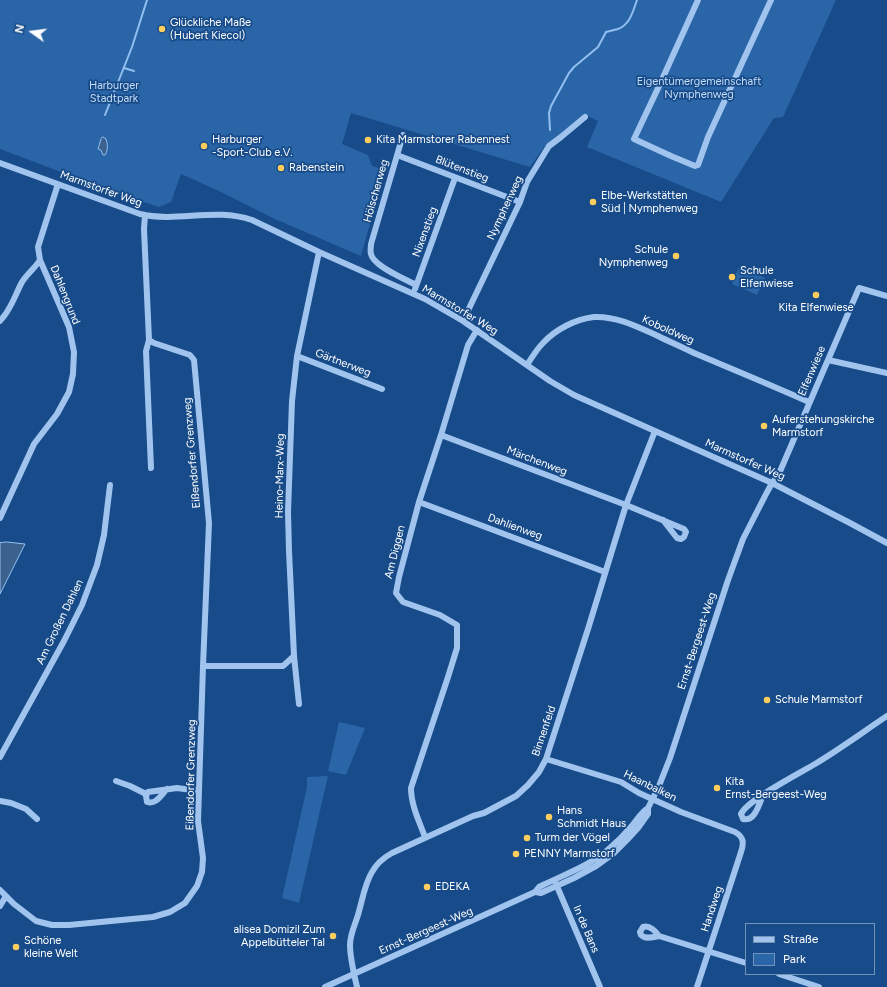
<!DOCTYPE html>
<html>
<head>
<meta charset="utf-8">
<style>
  body { margin:0 }
  #map { position:relative; width:887px; height:987px; overflow:hidden; background:#184b89; font-family:Figtree,sans-serif }
  canvas { display:block }
  .legend { position:absolute; left:745px; top:923px; width:130px; height:52px; box-sizing:border-box; background:#184b89; border:1px solid #7493b8; margin:0; padding:5px 7px; list-style:none; font-size:12px; color:#fff }
  .legend li { display:flex; align-items:center; gap:8px; height:20px }
  .legend b { width:20px; border:1px solid #7493b8 }
  .north { position:absolute; left:12px; top:12px; width:40px; height:40px; -webkit-text-stroke:3px #184b89; paint-order:stroke; rotate:284deg; font-size:11px; font-weight:700; line-height:16px; text-align:center; color:#fff }
  .north::after { content:''; display:block; margin:auto; width:14px; height:18px; background:#fff; clip-path:polygon(50% 0,100% 100%,50% 72%,0 100%) }
</style>
</head>
<body>
<div id="map">
<canvas width="887" height="987"></canvas>
<ul class="legend">
<li><b style="height:5px;background:#a0c4ee"></b>Straße</li>
<li><b style="height:11px;background:#2a65a8"></b>Park</li>
</ul>
<div class="north">N</div>
</div>
<script>
const ctx = document.querySelector('canvas').getContext('2d');
ctx.lineJoin = 'round';
function paint(path, color) {
  ctx.fillStyle = color;
  ctx.fill(path, 'evenodd');
}
function strokePath(path, color, width, dash) {
  ctx.strokeStyle = color;
  ctx.lineWidth = width;
  ctx.lineCap = dash ? 'butt' : 'round';
  ctx.setLineDash(dash || []);
  ctx.stroke(path);
}
function label(font, color, halo, rows, align = 'center') {
  ctx.font = font + ' Figtree,sans-serif';
  ctx.lineWidth = 3.5;
  ctx.setLineDash([]);
  ctx.textBaseline = 'middle';
  ctx.strokeStyle = halo;
  ctx.fillStyle = color;
  for (const [text, x, y, turn = 0] of rows) {
    ctx.save();
    ctx.translate(x, y);
    ctx.rotate((+turn || 0) * Math.PI / 180);
    ctx.textAlign = isNaN(turn) ? turn : align;
    if (halo) ctx.strokeText(text, 0, 0);
    ctx.fillText(text, 0, 0);
    ctx.restore();
  }
}
paint(new Path2D(`
  M0 0H836L783 117 774 118 721 202 587 147 598 121 588 116 545 146 530 167 351 113 342 144 368 155 372 166 385 170 361 256 275 219 219 191 181 174 171 202 159 207 125 196 0 149Z
  M739 267 765 278 757 295 732 284Z
  M339 722 365 728 346 775 328 771Z
  M328 776 299 903 282 898 307 787V777Z`), '#2a65a8');
const water = new Path2D(`
  M103 137 106 139C108 145 108 150 105 155H103L101 150 98 149 101 139Z
  M7 542 25 544 0 594V543Z`);
paint(water, '#3b618f');
strokePath(water, '#93bff0', 1);
strokePath(new Path2D(`
  M124 68 134 71
  M105 115 132 47 147 0
  M550 130 549 113 551 106 569 73 574 67 598 47 606 32C610 31 614 30 618 29 630 25 633 11 637 0`), '#93bff0', 2);
strokePath(new Path2D(`
  M698 0 660 84 634 139 671 156 695 166 698 165 708 137 771 0
  M403 135 371 244C371 247 370 251 371 254 373 266 405 279 416 285
  M397 155 520 202
  M0 163 140 214C178 223 214 207 252 220L319 252 425 299 463 321 550 381 574 395 772 483 850 523 887 543
  M415 289 455 178
  M0 321C11 310 15 295 22 282 27 274 35 268 40 260
  M463 321 520 202 527 182 549 146 561 137 585 117
  M149 340 146 351 151 468
  M297 356 382 389
  M828 360 887 373
  M527 365C532 357 537 349 543 343 556 329 576 319 594 317 617 316 638 327 658 336 670 342 682 347 694 353 732 369 771 385 809 402
  M441 435 626 505 684 529 686 532 684 537 681 539 677 538 663 520
  M419 502 605 572
  M0 518 34 444 57 414 69 392 73 374 74 352 69 327 40 260 38 247 58 184
  M203 666H283L294 656
  M299 704 294 656 289 551 288 512 292 401 297 356 319 252
  M0 757 64 641 82 605 97 565 104 535 110 485
  M546 759 621 782 639 793 681 812 735 832C744 837 744 843 741 852L697 987
  M116 781 130 786 146 794
  M167 789C161 795 156 805 147 802L146 796 148 792 177 788 199 791
  M763 795C759 804 755 822 743 819L741 814C747 800 800 773 815 764 840 749 863 732 887 716
  M0 801 11 803 26 809 37 819
  M425 837C419 821 411 805 411 788L448 677 457 648V625L440 615 403 602 396 593 399 577 419 502 441 435 468 345 477 330
  M556 884 600 987
  M0 890 14 904 36 921 52 925H69L153 917 170 912 185 903 197 886 202 872 203 858 198 821 203 666 209 523 194 360 190 355 154 343 149 340 144 229 145 215
  M535 892 539 887 543 885C566 874 591 865 610 848 617 842 624 835 630 828 636 822 640 813 648 808
  M0 906 6 896
  M659 936C653 937 646 940 641 935L640 932 643 927C650 925 655 931 659 936L746 963
  M779 974 819 987
  M325 987 535 892 541 893 574 878 596 866 614 853 627 840 638 828 648 814V808L659 786 670 758 728 580 743 539 765 496 772 483 778 476 859 288 887 296
  M357 987C354 974 350 958 350 945 350 935 354 927 357 918 362 903 364 885 372 872 377 863 383 858 392 853L473 816 484 813 516 796 528 785 539 772 546 759 588 629 626 505 655 431`), '#a0c4ee', 6);
for (const [x, y, r, color] of [
  [162,29,4,"#ffce5d"],
  [368,140,4,"#ffce5d"],
  [204,146,4,"#ffce5d"],
  [281,168,4,"#ffce5d"],
  [593,202,4,"#ffce5d"],
  [676,256,4,"#ffce5d"],
  [732,277,4,"#ffce5d"],
  [816,295,4,"#ffce5d"],
  [764,426,4,"#ffce5d"],
  [767,700,4,"#ffce5d"],
  [717,788,4,"#ffce5d"],
  [549,817,4,"#ffce5d"],
  [527,838,4,"#ffce5d"],
  [516,854,4,"#ffce5d"],
  [427,887,4,"#ffce5d"],
  [333,936,4,"#ffce5d"],
  [16,947,4,"#ffce5d"]
]) {
  const dot = new Path2D();
  dot.arc(x, y, r, 0, 2 * Math.PI);
  ctx.fillStyle = color;
  ctx.fill(dot);
  strokePath(dot, '#184b89', 1.5);
}
label('11px', '#fff', '#184b89', [
  ["Glückliche Maße",170,23],
  ["(Hubert Kiecol)",170,36],
  ["Harburger",212,140],
  ["-Sport-Club e.V.",212,153],
  ["Kita Marmstorer Rabennest",376,140],
  ["Rabenstein",289,168],
  ["Elbe-Werkstätten",601,196],
  ["Süd | Nymphenweg",601,209],
  ["Schule",668,250,"right"],
  ["Nymphenweg",668,263,"right"],
  ["Schule",740,271],
  ["Elfenwiese",740,284],
  ["Kita Elfenwiese",816,308,"center"],
  ["Auferstehungskirche",772,420],
  ["Marmstorf",772,433],
  ["Schule Marmstorf",775,700],
  ["Kita",725,782],
  ["Ernst-Bergeest-Weg",725,795],
  ["Hans",557,811],
  ["Schmidt Haus",557,824],
  ["Turm der Vögel",535,838],
  ["PENNY Marmstorf",524,854],
  ["EDEKA",435,887],
  ["alisea Domizil Zum",325,930,"right"],
  ["Appelbütteler Tal",325,943,"right"],
  ["Schöne",24,941],
  ["kleine Welt",24,954]
], 'left');
label('11px', '#c6defa', '#184b89', [
  ["Eigentümergemeinschaft",699,82],
  ["Nymphenweg",699,95],
  ["Harburger",114,86],
  ["Stadtpark",114,99]
]);
label('11px', '#fff', '#184b89', [
  ["Blütenstieg",462,169,21],
  ["Marmstorfer Weg",101,189,20],
  ["Hölscherweg",376,191,-74],
  ["Nymphenweg",505,208,-65],
  ["Nixenstieg",425,232,-70],
  ["Dahlengrund",65,295,68],
  ["Marmstorfer Weg",460,310,31],
  ["Koboldweg",668,330,24],
  ["Gärtnerweg",343,363,21],
  ["Elfenwiese",812,371,-67],
  ["Eißendorfer Grenzweg",192,453,-95],
  ["Marmstorfer Weg",745,460,24],
  ["Märchenweg",537,461,21],
  ["Heino-Marx-Weg",280,476,-89],
  ["Dahlienweg",515,527,20],
  ["Am Diggen",395,552,-76],
  ["Am Großen Dahlen",60,622,-64],
  ["Ernst-Bergeest-Weg",697,641,-72],
  ["Binnenfeld",544,731,-71],
  ["Eißendorfer Grenzweg",191,775,-89],
  ["Haanbalken",650,786,26],
  ["Handweg",712,909,-72],
  ["In de Bans",586,929,67],
  ["Ernst-Bergeest-Weg",426,931,-24]
]);
</script>
</body>
</html>
